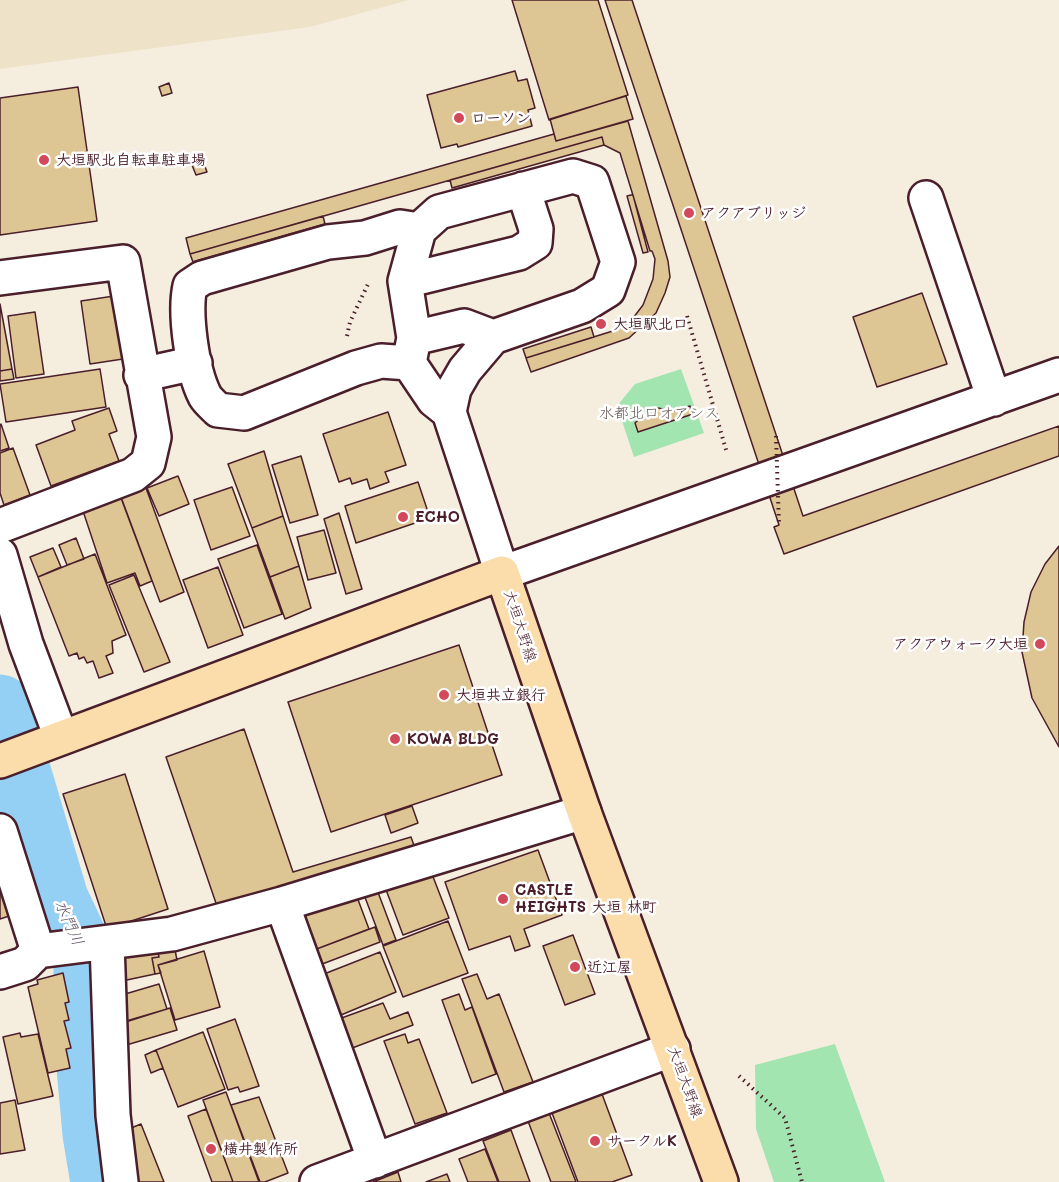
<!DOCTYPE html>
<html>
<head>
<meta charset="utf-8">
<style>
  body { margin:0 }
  canvas { display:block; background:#f5eedf }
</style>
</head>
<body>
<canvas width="1059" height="1182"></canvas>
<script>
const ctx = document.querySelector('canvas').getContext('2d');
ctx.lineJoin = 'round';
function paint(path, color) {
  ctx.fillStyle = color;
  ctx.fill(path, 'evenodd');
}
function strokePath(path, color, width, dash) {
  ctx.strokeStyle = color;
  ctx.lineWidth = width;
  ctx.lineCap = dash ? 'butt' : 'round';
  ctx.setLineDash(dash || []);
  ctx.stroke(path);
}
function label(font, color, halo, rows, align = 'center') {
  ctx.font = font + ' Mali,"Klee One",sans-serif';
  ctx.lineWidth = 5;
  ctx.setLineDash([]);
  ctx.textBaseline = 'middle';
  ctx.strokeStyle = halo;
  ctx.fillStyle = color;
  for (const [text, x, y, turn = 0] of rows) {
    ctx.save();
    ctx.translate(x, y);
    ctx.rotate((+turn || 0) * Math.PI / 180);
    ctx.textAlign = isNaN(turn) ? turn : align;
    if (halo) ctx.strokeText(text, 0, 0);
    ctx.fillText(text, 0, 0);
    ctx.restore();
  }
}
paint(new Path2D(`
  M0 0H409L310 27 0 69Z`), '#eee2c8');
paint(new Path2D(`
  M681 369 704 433 634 457 617 406 635 384Z
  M835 1044 885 1182H774L756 1129 755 1065Z`), '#a2e5b0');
strokePath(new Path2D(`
  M0 706 57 899 85 958V1034L94 1134 102 1182`), '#94cff4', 63);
const building = new Path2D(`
  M512 0H598L628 95 549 120Z
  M605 0H632L803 516 1059 426V456L784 554 774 527 779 525Z
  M515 71 518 81 527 79 535 108 528 110 532 126 458 147 457 144 441 148 427 95Z
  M169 83 172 93 162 96 159 87Z
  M78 87 97 221 0 235V98Z
  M626 96 633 119 556 141 550 119Z
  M628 121 668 261 670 277 665 293 656 313 629 338 531 372 526 358 616 330 630 322 643 305 653 279 655 259 652 251H650L620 153 604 145 602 137 190 254 186 238 554 134 556 141Z
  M602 137 604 145 452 188 450 180Z
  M203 161 207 172 196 175 192 165Z
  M631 195H633L648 252 643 253 627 196Z
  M323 216 325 224 193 262 190 254Z
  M922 293 947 364 877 387 853 317Z
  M114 296 123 359 90 364 81 301Z
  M0 304 12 369 0 371Z
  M35 312 44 374 16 378 8 316Z
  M591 327 594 337 526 358 523 349Z
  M12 369 14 379 0 381V371Z
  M100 369 106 407 6 422 0 384Z
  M690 406 693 414 638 432 635 423 648 411 658 408 673 411Z
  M109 408 117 431 109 434 119 461 51 486 36 445 75 430 72 421Z
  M388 412 406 465 385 472 389 482 370 489 367 479 352 484 350 478 339 482 323 434Z
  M1 424 9 448 0 451V425Z
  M13 448 30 495 4 505 0 493V453Z
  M264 451 283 516 252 528 228 464Z
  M301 456 318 515 290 523 272 465Z
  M178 476 189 504 159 516 147 488Z
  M418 482 430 518 356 543 345 506Z
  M232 487 250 536 211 550 194 500Z
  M146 488 184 592 160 602 121 497Z
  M121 498 152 581 140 586 135 573 107 583 83 511Z
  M339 513 362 589 346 594 324 519Z
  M283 516 299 566 270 577 252 528Z
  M324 530 336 573 308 580 297 537Z
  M76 538 84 559 67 565 59 545Z
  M257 545 282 614 244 628 218 559Z
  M1059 546V747L1032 698 1022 652 1024 622 1031 592 1045 564Z
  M53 548 61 567 38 577 30 557Z
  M95 554 126 635 112 641 113 653 106 656 113 673 99 678 93 661 87 663 84 657 79 659 77 653 69 656 38 577Z
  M299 566 311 608 285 619 270 577Z
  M218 567 243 635 208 648 183 580Z
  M134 575 170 662 144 672 109 585Z
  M459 645 502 775 331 832 288 702Z
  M244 729 293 872 411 837 417 854 219 912 166 757Z
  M125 774 168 909 107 929 63 794Z
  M412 806 418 823 391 833 385 815Z
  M538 850 562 915 524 929 530 946 515 951 510 936 469 950 445 882Z
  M430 869 449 918 403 935 385 887Z
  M0 877 9 916 0 919Z
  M376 887 396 940 383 945 363 892Z
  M357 897 369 929 314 950 300 915 324 906 325 909Z
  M448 921 468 973 403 997 383 946Z
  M375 927 380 942 317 966 314 950Z
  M573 935 595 994 565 1005 543 946Z
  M173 940 177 960 158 965 161 973 155 974 152 958 159 957 156 943Z
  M156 943 159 957 152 958 155 974 122 981 116 951Z
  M204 951 220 1007 175 1020 158 965Z
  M380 952 396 992 341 1015 324 974Z
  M63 973 69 1002 65 1003 69 1020 64 1021 71 1048 66 1049 70 1068 48 1073 28 987 38 984 37 980Z
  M477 974 487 999 499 994 533 1082 504 1092 462 979Z
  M159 984 167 1009 123 1022 115 997Z
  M459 994 465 1010 472 1007 496 1074 472 1083 442 1000Z
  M383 1003 390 1019 408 1012 413 1025 347 1050 336 1020Z
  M170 1008 177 1030 123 1046 116 1025Z
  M235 1019 259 1086 240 1092 238 1087 228 1090 207 1029Z
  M203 1032 225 1089 178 1107 156 1050Z
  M20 1033 21 1037 38 1034 53 1096 18 1104 3 1037Z
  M405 1034 408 1043 419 1039 447 1113 415 1124 384 1041Z
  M156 1050 163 1068 151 1073 145 1055Z
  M226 1092 259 1182H233L203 1100Z
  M602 1094 632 1175 612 1182H578L552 1113Z
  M259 1097 288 1173 265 1182H260L231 1105Z
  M15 1100 25 1150 0 1154V1103Z
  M206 1109 233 1182H212L188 1116Z
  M549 1113 576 1182H551L528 1121Z
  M141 1124 164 1182H130L121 1132Z
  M511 1130 530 1182H499L483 1141Z
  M485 1149 498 1182H468L459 1159Z
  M398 1172 401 1182H373Z
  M447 1174 450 1182H426Z`);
paint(building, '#dec594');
strokePath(building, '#4a1f2b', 1.5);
const minor = new Path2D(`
  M926 198 994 399
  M419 230 400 227 365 238 328 242 202 278 190 286C184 313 192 371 205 396 208 401 214 406 218 410L244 413 356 368 381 361 409 363 434 400 449 412
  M0 278 123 262 154 437 148 463 133 475 0 526
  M405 281 519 253 535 243 536 229 523 189
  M414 338 464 326 493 337
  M409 363 414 338 405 281 419 230 439 212 573 176 592 182 618 262 608 290 582 306 493 337 465 370 454 389 449 412 502 573 1059 375
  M141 375 195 363
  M0 555 26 644 61 737
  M0 831 38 951 25 964 0 972
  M282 904 375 1161
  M107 943 113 1115 121 1182
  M38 951 172 934 282 904 584 812
  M317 1182 673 1049`);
const major = new Path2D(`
  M0 761 502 573 584 812 721 1182`);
strokePath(minor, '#4a1f2b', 38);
strokePath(major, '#4a1f2b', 38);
strokePath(new Path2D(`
  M687 316 727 453
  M347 336 350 322 369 282
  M739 1076 785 1118 802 1182`), '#4a1f2b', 4, [1.5, 4.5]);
strokePath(minor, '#fff', 33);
strokePath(major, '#faddab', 33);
strokePath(new Path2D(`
  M776 436 779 525`), '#4a1f2b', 4, [1.5, 4.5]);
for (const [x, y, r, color] of [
  [459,118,6,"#d1495b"],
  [44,160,6,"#d1495b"],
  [689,213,6,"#d1495b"],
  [601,324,6,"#d1495b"],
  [403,517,6,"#d1495b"],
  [1040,644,6,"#d1495b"],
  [444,695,6,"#d1495b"],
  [395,739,6,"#d1495b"],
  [503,899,6,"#d1495b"],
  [575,967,6,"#d1495b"],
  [595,1141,6,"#d1495b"],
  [211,1149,6,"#d1495b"]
]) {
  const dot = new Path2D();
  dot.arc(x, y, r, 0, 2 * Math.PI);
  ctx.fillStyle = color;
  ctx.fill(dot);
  strokePath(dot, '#fff', 2);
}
label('bold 15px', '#4a1f2b', '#fff', [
  ["ローソン",471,118],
  ["大垣駅北自転車駐車場",56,160],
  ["アクアブリッジ",701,213],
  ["大垣駅北口",613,324],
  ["ECHO",415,517],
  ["アクアウォーク大垣",1028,644,"right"],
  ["大垣共立銀行",456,695],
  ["KOWA BLDG",407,739],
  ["CASTLE",515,890],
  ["HEIGHTS 大垣 林町",515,907],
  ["近江屋",587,967],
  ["サークルK",607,1141],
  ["横井製作所",223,1149]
], 'left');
label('15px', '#645a53', '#fff', [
  ["水都北口オアシス",659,413]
]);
label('15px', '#4a1f2b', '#fff', [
  ["大垣大野線",520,626,72],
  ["大垣大野線",685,1082,70]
]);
label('italic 16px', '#605467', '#fff', [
  ["水門川",69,923,66]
]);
</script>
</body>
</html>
